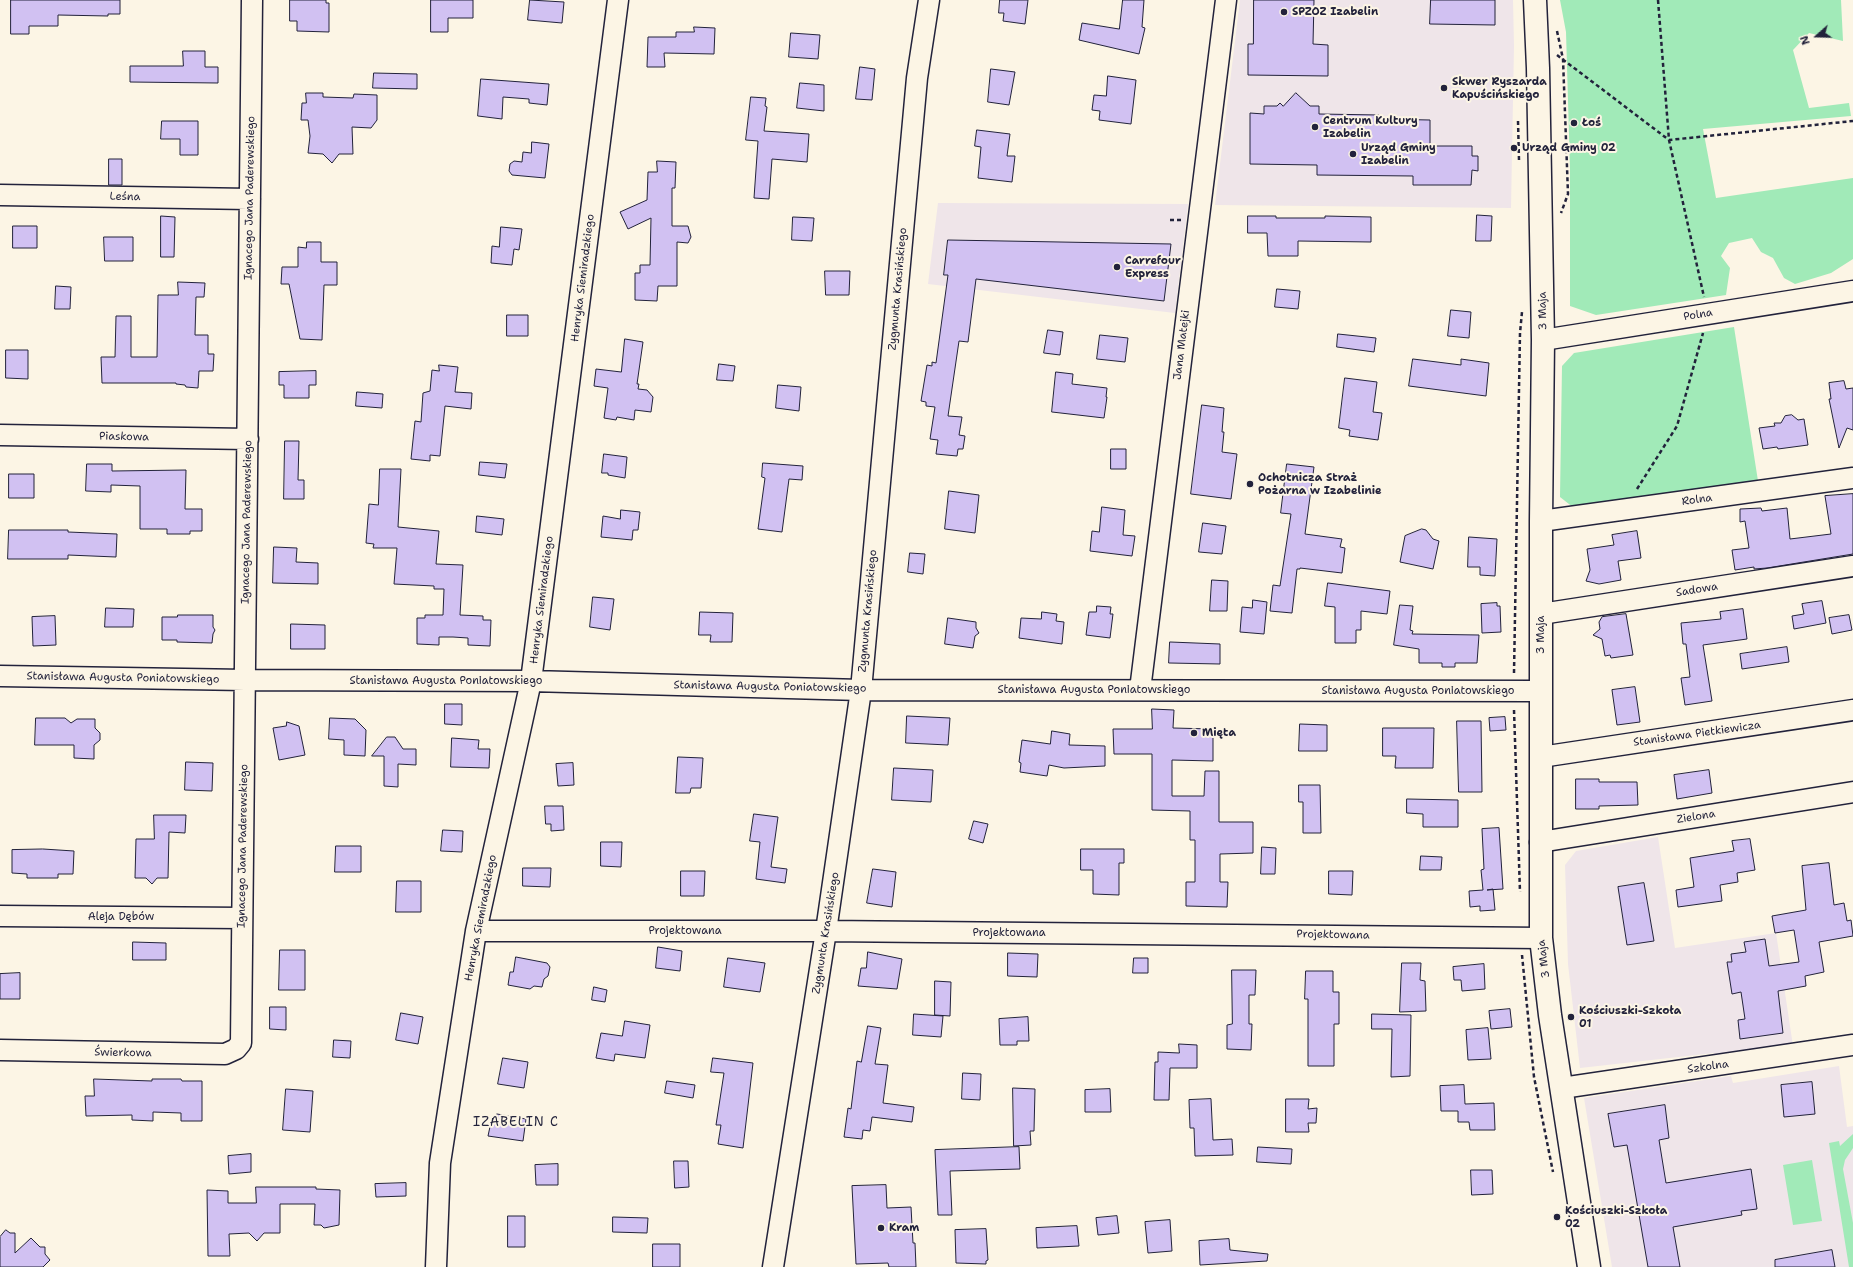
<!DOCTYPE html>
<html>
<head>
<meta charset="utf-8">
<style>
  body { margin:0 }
  #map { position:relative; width:1853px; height:1267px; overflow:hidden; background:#fcf5e5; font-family:"Shantell Sans",sans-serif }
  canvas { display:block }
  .north { position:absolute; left:1797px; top:16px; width:40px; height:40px; -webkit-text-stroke:3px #fcf5e5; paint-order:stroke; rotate:250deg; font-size:11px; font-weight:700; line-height:16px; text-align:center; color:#22223b }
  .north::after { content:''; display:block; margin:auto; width:14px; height:18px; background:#22223b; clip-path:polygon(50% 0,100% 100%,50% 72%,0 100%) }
</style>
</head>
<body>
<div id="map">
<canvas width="1853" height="1267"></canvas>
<div class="north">N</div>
</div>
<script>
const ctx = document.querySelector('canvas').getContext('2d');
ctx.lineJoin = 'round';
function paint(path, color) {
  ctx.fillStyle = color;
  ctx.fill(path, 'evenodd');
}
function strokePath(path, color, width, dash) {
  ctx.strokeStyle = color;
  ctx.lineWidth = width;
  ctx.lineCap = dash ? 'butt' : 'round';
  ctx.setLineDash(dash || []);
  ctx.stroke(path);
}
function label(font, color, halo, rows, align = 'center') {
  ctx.font = font + ' "Shantell Sans",sans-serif';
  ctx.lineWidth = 4;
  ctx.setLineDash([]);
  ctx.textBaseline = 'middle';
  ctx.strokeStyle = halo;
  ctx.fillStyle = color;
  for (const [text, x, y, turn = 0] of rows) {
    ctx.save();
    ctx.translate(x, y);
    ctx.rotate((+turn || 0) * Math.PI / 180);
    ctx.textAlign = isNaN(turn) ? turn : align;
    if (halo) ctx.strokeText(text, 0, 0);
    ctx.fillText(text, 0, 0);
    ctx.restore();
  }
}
paint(new Path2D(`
  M1240 0H1513L1514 46 1511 208 1215 205Z
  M938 203 1188 204 1175 313 928 284Z
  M1658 837 1675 948 1776 933 1793 1046 1716 1060 1714 1053 1580 1068 1568 964 1565 865 1576 851Z
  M1839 1066 1847 1127 1853 1126V1267H1612L1584 1098 1731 1076 1733 1083Z`), '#efe5e9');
paint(new Path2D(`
  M1560 0H1841L1843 41 1809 33 1793 50 1809 108 1849 103 1851 116 1703 129 1716 198 1853 178V259L1831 273 1795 284 1784 278 1773 258 1761 252 1752 238 1729 243 1721 256 1730 268 1726 295 1596 315 1570 306V169L1566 32Z
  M1734 327 1758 481 1574 508 1560 497 1562 366 1574 353Z
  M1853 1134V1148L1845 1160 1843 1169 1853 1223V1267H1849L1829 1143 1839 1141 1840 1146Z
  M1812 1160 1822 1221 1793 1225 1783 1165Z`), '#a1eab8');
const building = new Path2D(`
  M11 0H120V14H108V16L58 15V26H29V34H11Z
  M290 0H326V3H329V32L297 31V21H290Z
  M431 0H473V18H448V32H431Z
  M530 0 564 2 562 23 528 20Z
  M1000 0H1028L1025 24 1003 21 1004 13H999Z
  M1123 0H1144L1142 27 1145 28 1139 54 1079 40 1082 23 1119 29Z
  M1254 0H1314L1313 44 1328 45V76L1248 75V44H1253Z
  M1431 0H1495V25L1430 24Z
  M694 27 715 28 714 54 664 53 665 67H647L648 37H676V32H694Z
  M791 33 820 35 818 59 789 57Z
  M183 51H205V67H218V83L130 82V66H183Z
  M860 67 875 69 872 100 856 99Z
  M991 69 1015 72 1009 105 988 102Z
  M374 73 417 74V89L373 88Z
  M1108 76 1136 80 1131 124 1099 120 1100 111 1092 110 1094 95 1106 96Z
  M481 79 549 84 547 105 529 103V99L503 97 502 119 478 116Z
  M800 83 824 85V111L797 108Z
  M306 93H323V97L353 98 354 94 377 95V120L371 128 352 127 353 154H339L332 163 323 154 308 153 310 136 308 120H301L302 103H306Z
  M1296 93 1310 106H1319V114L1379 115V119L1430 120V146H1472V156H1478V171L1472 170 1471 185H1413V176L1317 175V165L1250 164V113L1264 114V106H1277L1280 103 1283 106Z
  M751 97 766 98 765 106 767 107 764 131 809 134 807 162 772 159 769 199 754 198 758 141 746 140Z
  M162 121H198V155H180V139H161Z
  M977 130 1010 134 1007 156H1015L1012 182 978 178 981 147 975 146Z
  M532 142 549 144 545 178 512 175 509 171 510 164 514 161 522 162 523 152 531 153Z
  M109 159H122V185H109Z
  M657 161 676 162 675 188H672V226H688L691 237 688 243 677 242V286H658L657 301 635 300V273H640V265H650L651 218 628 229 620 212 647 200 648 172H657Z
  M1477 215 1492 216 1491 241H1476Z
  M161 216 175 217 174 257H161Z
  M1248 216H1276V218H1325V216L1371 217V242L1298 241V256H1268L1267 233H1248Z
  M793 217 814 218 812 241 792 240Z
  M13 226H37V248H13Z
  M501 227 522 229 519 250 514 249 512 265 491 263 492 246 499 247Z
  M104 237H133V261H105Z
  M948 240 1171 244 1164 301 976 279 968 342 959 341 948 416 962 417 959 435 965 436 963 449H958L957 456 936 454 938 440 930 439 935 407 926 406V402L921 401 927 365 932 366V362L936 363 948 275H944Z
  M307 242H321V262H337V285H324L322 340 300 339 289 284H281L282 267H298V247L306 248Z
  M825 271H850L849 295H826Z
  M178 282 205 283 204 297H196L195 335H208V354H214L213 371H199L198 388 186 387 185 385 176 384V383H102L101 357H115L116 316H131V357H157L158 295H178Z
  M56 286 71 287 70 309H55Z
  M1277 289 1300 291 1298 309 1275 307Z
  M1451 310 1471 312 1469 338 1448 336Z
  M507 315H528V336H507Z
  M1048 330 1063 332 1060 355 1044 353Z
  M1338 334 1376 338 1374 352 1337 347Z
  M1100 335 1128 338 1125 362 1097 359Z
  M625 339 643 342 637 384H639L638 389 647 390 653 397 651 412 635 410 634 420 617 417 616 420 604 418 608 388 594 386 596 369 621 372Z
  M6 350H28V379L6 378Z
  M1413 359 1461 365V359L1489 363 1486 396 1409 386Z
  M719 364 735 366 733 381 717 380Z
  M439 365 458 367 455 392 472 393 471 409 445 406 440 456 430 455V461L411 459 415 421 421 422 423 393 430 391 432 370 439 371Z
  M316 371V385H309V398H284V385H279V372Z
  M1056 372 1073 374 1072 384 1107 388 1106 397H1107L1104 418 1052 412Z
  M1345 378 1377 382 1373 412 1382 413 1378 440 1349 436 1350 430 1339 428Z
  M1844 381 1846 389 1853 388V430L1847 428 1839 448 1829 399H1831L1829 383Z
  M778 385 801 387 799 411 776 408Z
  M357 392 383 394 382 408 356 406Z
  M1202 405 1224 408 1222 432H1224L1222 452 1237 454 1231 499 1191 494Z
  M1792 415 1798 420 1804 419 1808 445 1778 449 1777 447 1763 449 1759 428 1775 426 1774 423H1781L1785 416Z
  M285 441H299L298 480H304V499H284Z
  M1111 449H1126V469H1111Z
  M604 454 627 457 625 478 608 475V473H602Z
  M480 462 507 464 505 478 479 475Z
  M763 463 803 466 802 480 789 479 782 532 758 529 765 478 762 477Z
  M87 464H112V471L186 470 185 509H202V531H190V534H167V529H140V486L111 485V492L86 491Z
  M1287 464 1314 467 1305 534 1342 539 1340 547 1345 548 1342 573 1300 568V569H1297L1292 613 1270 611 1273 585 1280 586 1291 514 1281 513Z
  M380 469H401L398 527 439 531 436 564 463 565 460 615 483 616V620H491L490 646 468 645V638L453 637H439V645L417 644V618H425V615H443L444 589H434V586L394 584 397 548H373L374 544 366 543 369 504 378 505Z
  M9 474H34V498H9Z
  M949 491 979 495 975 533 945 529Z
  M1853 494V554L1767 568 1754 569V567L1735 570 1732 550 1749 548 1745 521 1740 522V509L1761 508 1762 511 1787 508 1790 539 1831 534 1825 496Z
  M1102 507 1125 510 1123 535 1135 536 1132 556 1090 551 1092 531 1099 532Z
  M621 510 640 512 638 530H633L632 540 601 537 603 516 620 519Z
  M477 516 504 519 502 535 476 532Z
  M1203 523 1226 526 1222 554 1199 552Z
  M1422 529 1426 530 1433 539 1439 541 1433 569 1400 562 1405 536Z
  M9 530H68V532L117 534 116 557 68 555V559H8Z
  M1637 531 1641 558 1618 561 1621 580 1599 584 1586 581 1590 570 1587 549 1614 545 1612 535Z
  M1469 537 1497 539 1495 576 1480 575V567H1468Z
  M274 547 297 548 296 562 318 563V584L273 583Z
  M910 553 925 554 923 574 908 572Z
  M1212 580 1228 581 1227 611H1210Z
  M1328 583 1390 591 1387 614 1361 611V630H1356V643H1335V607L1325 606Z
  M593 597 614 599 610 630 590 627Z
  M1253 600 1267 602 1264 634 1240 632 1242 607 1252 608Z
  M1822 601 1826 623 1794 629 1792 616 1804 614 1802 604Z
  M1497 603V606H1500L1501 632 1482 633 1481 604Z
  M1400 605 1413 606 1410 630 1413 631 1412 634 1479 635 1477 663H1455V667H1442V663H1419V649L1394 645Z
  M1097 606 1111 607 1110 614H1113L1110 638 1086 635 1089 612H1096Z
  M106 608 134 609 133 627H105Z
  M1743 609 1747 639 1703 645 1712 701 1685 705 1681 678 1690 677 1686 644H1683L1681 623 1721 619 1720 612Z
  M700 612 733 613 732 642H710L711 635H699Z
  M1042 612 1057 614 1056 621 1064 622 1062 644 1019 638 1021 618 1041 619Z
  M1626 614 1633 655 1611 658 1610 655 1605 656 1602 639 1593 635 1600 629 1599 622 1602 617Z
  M178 615H213V627L215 630 213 634 212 643 177 642V640H162V617H177Z
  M1849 615 1852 630 1832 634 1829 618Z
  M55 616 56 645 33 646 32 617Z
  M948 618 976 622V628L979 633 975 636 973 648 945 644Z
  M291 624 325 625V649H291Z
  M1170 642 1220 644V664L1169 663Z
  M1787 647 1789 662 1742 669 1740 654Z
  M1635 687 1640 722 1617 725 1612 690Z
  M445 704H462V725L445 724Z
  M1152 709 1174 710 1173 728 1213 729V761L1172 760V796H1204L1205 771H1219V822H1253V853L1220 854V882H1228L1227 907 1186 906V882H1195V840H1190V811L1152 810V754H1114L1113 729H1152Z
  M907 716 950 718 948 745 906 743Z
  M1505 717 1506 730 1490 731 1489 718Z
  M36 718H65L71 723 77 719H95V728L100 733V740L94 745V759L74 758V745H35Z
  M330 718 355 719 366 730 365 756 344 755V740L329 739Z
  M1457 721H1481L1482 792H1459Z
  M287 722 299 726 305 755 279 760 273 728 286 726Z
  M1300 724 1327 725V751H1299Z
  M1383 728H1434L1433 768H1395L1396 756H1383Z
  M1052 731 1070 734 1069 745 1105 746V766L1064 768 1049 765 1047 776 1020 772 1021 763 1019 762 1022 740 1050 744Z
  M387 737H395L403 749H416V765L398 764V787L384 786V756H372Z
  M452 738 479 740 478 749H490L489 768 451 767Z
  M678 757 703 758 701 788H691L690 793H676Z
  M186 762 213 763 212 791 185 790Z
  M573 763 574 785 558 786 556 764Z
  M894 768 933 770 931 802 892 800Z
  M1709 770 1712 793 1677 799 1674 775Z
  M1576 779H1599V782H1637L1638 805 1599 806V809H1576Z
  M1299 785H1320L1321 833H1303V802H1299Z
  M1407 799 1458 800V827H1423V814L1407 813Z
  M545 806H563L564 830 551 831V824H546Z
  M754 814 778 817 771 867 787 869 785 883 756 879 760 842 750 841Z
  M154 815H186L185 833 169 832 168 878H157L152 884 146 878H135L136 839H154Z
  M974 821 988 824 983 843 969 839Z
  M1499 828 1503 889 1487 890 1493 889 1495 910 1480 911V906L1470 907 1469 891 1483 890 1481 870 1484 869 1482 829Z
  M443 830 463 831 462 852 441 851Z
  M1750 839 1755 870 1737 873 1738 882 1720 885 1722 901 1678 907 1676 890 1694 887 1690 858 1734 851 1732 841Z
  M601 842H622L621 867 601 866Z
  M336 846H361V872H335Z
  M1262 847 1276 848 1275 874H1261Z
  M43 849 74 851 73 874H58V878H27V874L12 873V850Z
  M1081 849H1124V863H1119V895L1093 894V870H1081Z
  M1421 856 1442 857 1441 870H1420Z
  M1829 863 1834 905 1844 903 1847 921 1851 920 1853 936 1819 942 1824 972 1805 976 1806 986 1778 991 1783 1033 1740 1039 1738 1020 1745 1019 1741 992 1732 994 1727 962H1732L1731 954 1746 952 1744 942 1765 939 1769 966 1799 962 1794 930 1775 933 1772 916 1806 910 1802 866Z
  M523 868H551L550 887 523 886Z
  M873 869 896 872 892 907 867 903Z
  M681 871H705L704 896H681Z
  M1329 871H1353L1352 895 1329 894Z
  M397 881H421V912H396Z
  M1644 883 1654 941 1627 945 1618 887Z
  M133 942 166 943V960H133Z
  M658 947 682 951 680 971 656 968Z
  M280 950H305V990H279Z
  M868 952 902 959 897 989 858 986 861 968H866Z
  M1008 953 1038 954 1037 977 1008 976Z
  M516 957 547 963 550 967 548 976 544 979 542 987 534 986 530 989 508 985 510 972H513Z
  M728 958 765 963 760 992 724 987Z
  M1134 958H1148V973H1133Z
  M1402 963H1421L1420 980 1425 981 1426 1011 1400 1012Z
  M1484 964 1485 989 1462 991 1461 980H1454L1453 967Z
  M1232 970H1256L1255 995H1249V1024H1252L1251 1050 1227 1049V1025L1232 1024Z
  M1306 971H1333V992H1339V1024H1334V1066H1308V999H1305Z
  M20 973V999H0V974Z
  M935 981 951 982 950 1016 935 1015Z
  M594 987 607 990 605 1002 592 1000Z
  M270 1007H286V1030L270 1029Z
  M1510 1009 1512 1027 1491 1029 1489 1011Z
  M401 1013 423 1017 418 1044 396 1040Z
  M914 1014 943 1016 941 1037 913 1035Z
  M1372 1014 1411 1015 1410 1076 1391 1077 1392 1029H1372Z
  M1028 1017 1029 1041H1017V1045H1000L999 1019Z
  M625 1021 650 1025 645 1058 615 1054 614 1061 596 1058 601 1033 622 1036Z
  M868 1026 881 1028 875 1064 888 1065 883 1103 914 1107 912 1122 872 1117 870 1131 863 1130 862 1139 844 1137 848 1108 851 1109 857 1061 861 1062Z
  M1488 1028 1491 1059 1468 1060 1466 1030Z
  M334 1040 351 1041 350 1058 333 1057Z
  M1179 1044 1197 1045V1068H1170L1169 1100H1154L1155 1062H1158V1052L1179 1053Z
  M503 1058 528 1062 524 1088 498 1084Z
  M713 1058 753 1063 743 1148 718 1144 721 1125H716L724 1073 711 1072Z
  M963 1073 981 1074 980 1100 962 1099Z
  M94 1079 152 1081V1079H181L182 1081H202V1121H181V1113L153 1112V1121L132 1120V1115L86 1116 85 1096H94Z
  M667 1081 695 1085 693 1098 665 1093Z
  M1812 1082 1815 1114 1784 1117 1781 1085Z
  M1464 1085 1465 1104 1494 1103 1495 1130H1470L1469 1122H1458V1111H1441L1440 1086Z
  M1013 1088 1035 1089 1034 1131H1030L1031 1145 1014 1146Z
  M286 1089 313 1091 310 1132 283 1130Z
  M1110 1089 1111 1112H1085V1090Z
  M1211 1099 1213 1140 1232 1139 1233 1155 1195 1156 1194 1128H1190L1189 1100Z
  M1286 1099H1309L1308 1109 1317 1108 1316 1123H1308L1309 1132H1286Z
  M1665 1105 1669 1138 1659 1140 1666 1183 1751 1169 1757 1209 1741 1211 1742 1215 1673 1227 1680 1267H1648L1627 1145 1614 1147 1608 1114Z
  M497 1114 526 1119 523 1141 488 1136 491 1122 496 1123Z
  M1019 1147 1020 1169 950 1171 952 1215H938L935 1150Z
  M1258 1147 1292 1149 1291 1164 1257 1162Z
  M251 1154V1172L229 1174 228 1156Z
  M674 1161H688L689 1187 675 1188Z
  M558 1164V1185H536L535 1165Z
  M1471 1170H1492L1493 1194 1472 1195Z
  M406 1183V1196L376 1197 375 1184Z
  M886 1185 887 1208 911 1207 913 1243H915L916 1267H889L888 1263 856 1264 852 1186Z
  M256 1187H316V1189L340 1190 339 1225 324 1228 321 1225H314L315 1204H280V1233H264L257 1241 249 1233 229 1234 230 1256H208L207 1190 228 1191V1203H256Z
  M508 1216H525V1247H508Z
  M1117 1216 1119 1233 1098 1235 1096 1218Z
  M613 1217 648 1218 647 1233 613 1232Z
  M1170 1220 1172 1251 1148 1253 1145 1222Z
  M1077 1226 1079 1246 1037 1248 1036 1228Z
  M986 1229 988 1260 986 1261V1264L956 1263 955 1230Z
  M6 1230 10 1233H15V1253L31 1238 40 1247H45V1254L50 1260 43 1267H0V1237Z
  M1229 1239 1230 1250 1268 1254 1267 1261 1200 1265 1199 1241Z
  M653 1244H680V1267H653Z
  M1832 1250 1835 1267H1775V1260Z`);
paint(building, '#d1c1f2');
strokePath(building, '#22223b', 1);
const street = new Path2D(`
  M0 195 250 199
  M1543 340 1853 291
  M0 435 248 439
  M1541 521 1853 478
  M1541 614 1853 566
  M0 676 245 680 531 681 861 690 1541 691
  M1140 690 1226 0
  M1541 757 1853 710
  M1540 842 1853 792
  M0 916 242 918
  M476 931H826L1541 938
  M0 1050 225 1054 236 1049 241 1043 252 0
  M1562 1088 1853 1045
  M436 1267 440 1163 476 931 531 681 618 0
  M773 1267 826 931 861 690 917 78 929 0`);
const secondary = new Path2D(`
  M1535 0 1538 68 1543 340 1541 521V938L1550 1015 1589 1267`);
strokePath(street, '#22223b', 23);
strokePath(secondary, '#22223b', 25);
strokePath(new Path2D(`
  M1658 0 1669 140 1704 297
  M1557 31 1563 59 1568 194 1561 213
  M1557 55 1669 140 1853 121
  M1518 121 1519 160
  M1170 220H1181
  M1637 489 1677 426 1703 333
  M1514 673 1520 333 1522 312
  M1514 710 1520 892
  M1522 955 1534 1077 1553 1172`), '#22223b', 2.5, [4, 3]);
strokePath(street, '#fcf5e5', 20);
strokePath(secondary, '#fcf5e5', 22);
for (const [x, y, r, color] of [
  [1284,12,4,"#22223b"],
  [1444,88,4,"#22223b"],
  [1574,123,4,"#22223b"],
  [1315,127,4,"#22223b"],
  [1514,148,4,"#22223b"],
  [1353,154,4,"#22223b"],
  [1117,267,4,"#22223b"],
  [1250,484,4,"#22223b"],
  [1194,733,4,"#22223b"],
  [1571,1017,4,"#22223b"],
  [1557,1217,4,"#22223b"],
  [881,1228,4,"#22223b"]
]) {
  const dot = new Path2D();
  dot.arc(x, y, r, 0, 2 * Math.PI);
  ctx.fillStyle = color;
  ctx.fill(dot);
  strokePath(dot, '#fcf5e5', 1.5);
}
label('bold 11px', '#22223b', '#fcf5e5', [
  ["SPZOZ Izabelin",1292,12],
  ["Skwer Ryszarda",1452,82],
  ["Kapuścińskiego",1452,95],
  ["Centrum Kultury",1323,121],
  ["Izabelin",1323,134],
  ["Łoś",1582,123],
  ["Urząd Gminy",1361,148],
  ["Izabelin",1361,161],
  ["Urząd Gminy 02",1522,148],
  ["Carrefour",1125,261],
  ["Express",1125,274],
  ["Ochotnicza Straż",1258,478],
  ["Pożarna w Izabelinie",1258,491],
  ["Mięta",1202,733],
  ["Kościuszki-Szkoła",1579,1011],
  ["01",1579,1024],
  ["Kościuszki-Szkoła",1565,1211],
  ["02",1565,1224],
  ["Kram",889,1228]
], 'left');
label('11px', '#22223b', '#fcf5e5', [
  ["Leśna",125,197,1],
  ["Ignacego Jana Paderewskiego",250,198,-89],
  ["Henryka Siemiradzkiego",583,278,-83],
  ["Zygmunta Krasińskiego",898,289,-85],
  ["3 Maja",1543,311,-91],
  ["Polna",1698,315,-9],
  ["Jana Matejki",1182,345,-83],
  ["Piaskowa",124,437,1],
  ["Rolna",1697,500,-8],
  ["Ignacego Jana Paderewskiego",247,522,-89],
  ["Sadowa",1697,590,-9],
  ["Henryka Siemiradzkiego",542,600,-83],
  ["Zygmunta Krasińskiego",868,611,-85],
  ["3 Maja",1541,635,-90],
  ["Stanisława Augusta Poniatowskiego",123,678,1],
  ["Stanisława Augusta Poniatowskiego",446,681],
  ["Stanisława Augusta Poniatowskiego",770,687,1],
  ["Stanisława Augusta Poniatowskiego",1094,690],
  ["Stanisława Augusta Poniatowskiego",1418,691],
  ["Stanisława Pietkiewicza",1697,734,-8],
  ["Zielona",1696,817,-9],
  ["Ignacego Jana Paderewskiego",243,846,-89],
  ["Aleja Dębów",121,917],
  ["Henryka Siemiradzkiego",481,918,-79],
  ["Projektowana",685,931],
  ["Zygmunta Krasińskiego",826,933,-81],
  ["Projektowana",1009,933],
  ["Projektowana",1333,935,1],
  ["3 Maja",1544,959,-97],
  ["Świerkowa",123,1053,1],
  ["Szkolna",1708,1067,-8]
]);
ctx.letterSpacing = '1px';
label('13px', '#22223b', '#fcf5e5', [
  ["IZABELIN C",516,1123]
]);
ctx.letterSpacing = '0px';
</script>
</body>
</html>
